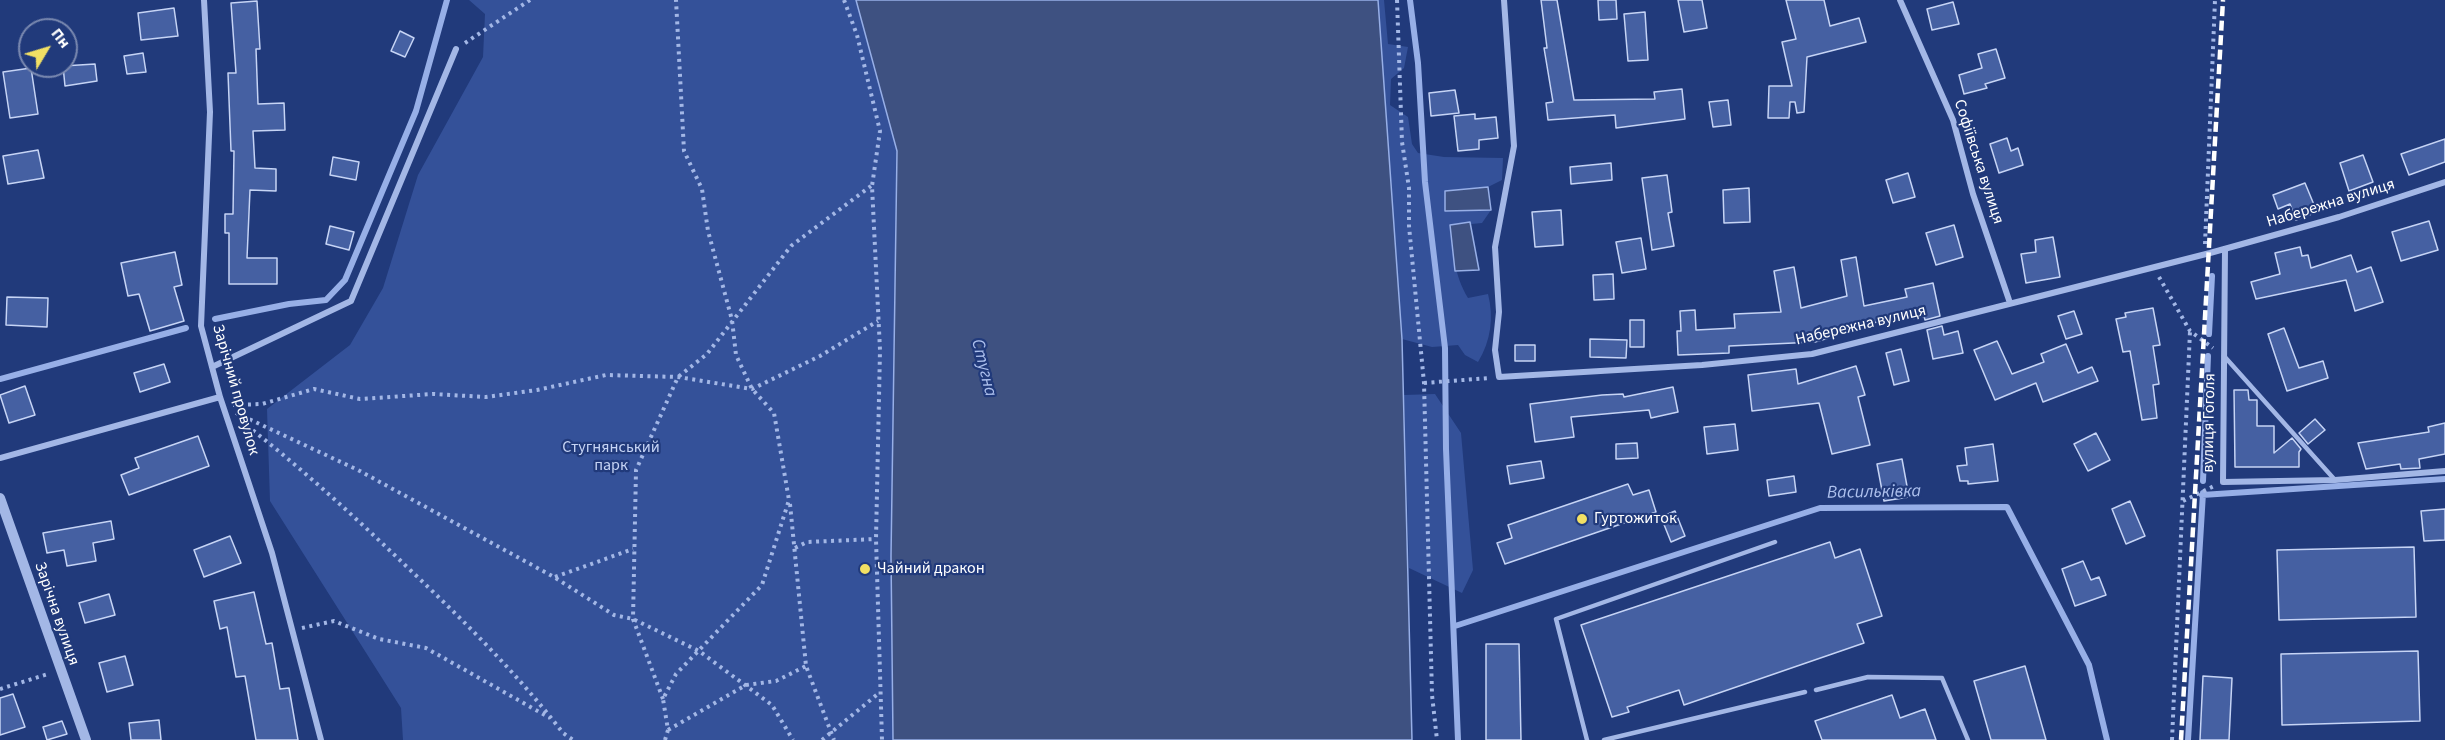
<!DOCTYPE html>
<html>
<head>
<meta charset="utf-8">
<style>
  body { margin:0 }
  #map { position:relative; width:2445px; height:740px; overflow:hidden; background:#213a7b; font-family:"Source Sans 3",sans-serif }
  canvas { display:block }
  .north { position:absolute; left:18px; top:18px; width:60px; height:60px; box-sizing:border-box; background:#213a7b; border:2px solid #7a89b0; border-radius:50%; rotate:52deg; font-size:16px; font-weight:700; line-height:24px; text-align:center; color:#fff }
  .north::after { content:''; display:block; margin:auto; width:21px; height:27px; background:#f2e064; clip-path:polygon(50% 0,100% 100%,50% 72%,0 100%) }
</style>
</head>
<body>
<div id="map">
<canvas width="2445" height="740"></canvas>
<div class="north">Пн</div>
</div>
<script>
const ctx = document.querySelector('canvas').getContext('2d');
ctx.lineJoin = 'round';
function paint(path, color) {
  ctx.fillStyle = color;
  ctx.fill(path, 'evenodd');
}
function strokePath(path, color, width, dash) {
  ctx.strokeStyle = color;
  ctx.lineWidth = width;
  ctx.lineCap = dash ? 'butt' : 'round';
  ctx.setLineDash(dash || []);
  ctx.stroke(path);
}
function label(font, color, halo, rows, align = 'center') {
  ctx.font = font + ' "Source Sans 3",sans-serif';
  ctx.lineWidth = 4.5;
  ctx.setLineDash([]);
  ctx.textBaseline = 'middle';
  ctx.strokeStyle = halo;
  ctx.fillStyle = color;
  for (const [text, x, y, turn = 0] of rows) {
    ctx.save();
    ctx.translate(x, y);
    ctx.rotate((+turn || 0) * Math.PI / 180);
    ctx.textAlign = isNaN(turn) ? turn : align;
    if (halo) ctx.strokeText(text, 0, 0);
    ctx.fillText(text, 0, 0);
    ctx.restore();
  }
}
paint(new Path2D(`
  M469 0H856L897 151 891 556 893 740H403L401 708 270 501 267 409 350 345 383 288 418 175 483 57 485 14Z
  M1353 0H1384L1388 44 1408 47 1404 68 1391 79 1390 105 1408 117 1412 144 1418 153 1444 157 1503 158 1502 180 1488 187 1445 191V211L1491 210 1482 223 1450 226C1453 252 1454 275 1468 298L1488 294C1494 317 1491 341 1478 362L1465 355 1458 345 1432 347 1402 339 1371 220Z
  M1435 394 1461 433 1473 570 1462 593 1409 568 1404 395Z`), '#345199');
const water = new Path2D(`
  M856 0H1378L1402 339 1412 740H893L891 556 897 151Z
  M1488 187 1491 210 1445 211V191Z
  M1470 222 1479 270 1455 271 1450 225Z`);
paint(water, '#3e5181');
strokePath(water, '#97afe7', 1.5);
strokePath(new Path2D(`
  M1410 0 1418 63 1425 182 1445 348 1446 449 1458 740
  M215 319 289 304 326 300 345 280 416 111 447 0
  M2209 334 2212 276
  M0 379 186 328
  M2203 481 2208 356
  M2202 495 2445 479
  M1455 626 1820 508 2007 507 2089 665 2107 740
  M2188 740 2203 493`), '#97afe7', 6);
const building = new Path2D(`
  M1541 0H1557L1574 100 1655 99 1654 92 1682 89 1685 119 1616 128 1615 115 1548 120 1546 103 1553 102 1544 48H1547Z
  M1598 0H1616L1617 19 1599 20Z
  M1678 0H1702L1707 28 1684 32Z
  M1786 0H1824L1830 26 1859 18 1866 42 1807 57 1804 112 1797 113 1795 102H1790L1789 118H1768L1769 86H1792L1782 42 1796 39Z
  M257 1 260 49H256L258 104 284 103 285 130 253 131 255 168 276 169V191L250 190 247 258H277V284H229V233H225V214H233L234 151H231L228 73H236L231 3Z
  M1953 2 1959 24 1932 30 1927 9Z
  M174 8 178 36 141 40 138 13Z
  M1645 12 1648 60 1628 61 1624 14Z
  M400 31 414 38 405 57 391 51Z
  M1996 49 2005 78 1985 84 1987 88 1964 94 1959 75 1982 68 1978 54Z
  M143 53 146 72 127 74 124 56Z
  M95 64 97 81 65 86 63 66Z
  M31 68 38 114 10 118 3 72Z
  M1455 90 1459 113 1431 116 1429 93Z
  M1728 100 1731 125 1713 127 1709 102Z
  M1475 114V119L1496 117 1498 138 1479 140V149L1458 151 1454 116Z
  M2007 138 2011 151 2018 148 2023 165 1999 173 1990 144Z
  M2445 139V162L2409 175 2401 154Z
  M38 150 44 178 8 184 3 156Z
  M2363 155 2373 182 2349 191 2340 163Z
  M333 157 359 162 356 180 330 175Z
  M1611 163 1612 180 1571 184 1570 167Z
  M1908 173 1915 197 1893 203 1886 180Z
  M1667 175 1672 212 1668 213 1674 246 1652 250 1642 178Z
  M2305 183 2317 212 2296 220 2290 204 2278 209 2273 195Z
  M1749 188 1750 222 1724 223 1723 190Z
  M1561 210 1563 245 1535 247 1532 212Z
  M2429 221 2438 250 2401 261 2392 232Z
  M1954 225 1963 257 1936 265 1926 233Z
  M330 226 354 232 349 250 326 244Z
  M2053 237 2060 277 2026 283 2021 254 2036 252 2035 240Z
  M1641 238 1646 269 1622 273 1616 242Z
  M2300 247 2302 256 2308 255 2311 268 2351 255 2357 272 2371 267 2383 302 2355 311 2346 280 2256 299 2251 282 2280 274 2275 253Z
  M175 252 182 285 174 287 184 321 150 331 139 294 128 296 121 263Z
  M1856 257 1864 306 1907 297 1905 289 1933 283 1940 316 1925 320 1924 316 1912 319 1911 315 1863 325 1864 328 1831 332 1832 337 1815 342 1729 346V353L1678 355 1677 331H1681L1680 311 1695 310 1696 330 1735 328 1734 314 1781 312 1774 271 1794 267 1801 308 1847 296 1841 260Z
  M1613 274 1614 299 1594 300 1593 275Z
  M7 297 48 298 47 327 6 325Z
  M2153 308 2160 345 2153 346 2159 384 2153 385 2157 418 2142 420 2130 351 2123 352 2116 319 2126 317 2125 313Z
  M2074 311 2082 334 2066 339 2058 316Z
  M1630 320H1644V347H1630Z
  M1942 326 1944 335 1958 331 1963 353 1933 359 1927 330Z
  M2284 328 2299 368 2323 361 2328 378 2287 391 2268 334Z
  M1590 339 1627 340 1626 358 1590 357Z
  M1997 341 2012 374 2044 362 2041 354 2066 344 2078 373 2092 367 2098 381 2043 402 2036 383 1995 400 1974 350Z
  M1515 345H1535V361H1515Z
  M1901 349 1909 381 1894 385 1886 353Z
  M164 364 170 382 140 392 134 373Z
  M1856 366 1865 395 1858 397 1870 445 1832 454 1819 403 1752 411 1748 375 1796 369 1798 384Z
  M25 386 35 415 9 423 0 395Z
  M1673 387 1678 412 1651 418 1649 410 1571 417 1574 437 1535 442 1530 404 1602 395 1623 394 1624 397Z
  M2234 390H2248L2249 400H2257V426H2274V453L2292 438 2301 449 2299 452V467H2235Z
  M2315 419 2325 430 2308 444 2299 433Z
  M2445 423V454L2419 459 2420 468 2401 469 2400 464 2366 469 2358 443 2429 432 2428 427Z
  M1735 424 1738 450 1707 454 1704 427Z
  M2096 433 2110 460 2088 471 2074 444Z
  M198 436 209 466 129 495 121 475 139 468 135 458Z
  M1637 443 1638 458 1616 459V444Z
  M1993 444 1998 481 1968 484V481H1960L1957 466 1967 465 1965 448Z
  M1902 459 1909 497 1884 501 1877 464Z
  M1541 461 1544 478 1510 484 1507 466Z
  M1794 476 1796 492 1769 496 1767 480Z
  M1628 484 1633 495 1649 490 1656 512 1505 564 1497 543 1512 538 1508 525Z
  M2130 501 2145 536 2126 544 2112 509Z
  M2445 509V540L2424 541 2421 511Z
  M1675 511 1685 536 1671 542 1661 517Z
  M111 521 114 539 93 543 96 561 67 566 64 550 47 553 43 533Z
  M230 536 241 563 204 577 194 550Z
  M1830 542 1835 558 1860 549 1882 616 1857 624 1864 643 1684 705 1679 690 1627 707 1629 712 1612 717 1581 625Z
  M2414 547 2416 617 2279 620 2277 550Z
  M2083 561 2091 580 2099 577 2106 595 2075 606 2062 569Z
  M254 592 266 644 272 643 280 689 289 688 298 740H256L245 676 236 677 227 627 220 629 214 601Z
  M109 594 115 615 85 623 79 603Z
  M1486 644H1519L1521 740H1486Z
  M2418 651 2420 721 2282 725 2281 654Z
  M125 656 133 685 107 692 99 663Z
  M2025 666 2046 740H1991L1974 681Z
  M2203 676 2232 678 2229 740H2200Z
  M13 694 25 727 0 735V698Z
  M1892 695 1900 718 1925 709 1936 740H1822L1815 721Z
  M159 720 161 740H131L129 723Z
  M62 721 67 734 47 740 43 727Z`);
paint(building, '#4560a2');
strokePath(building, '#c6d4f5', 1.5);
strokePath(new Path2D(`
  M844 0 857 35 880 131 872 186 880 350 876 539 882 740
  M1397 0 1402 142 1409 188V226L1424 383 1432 695 1437 740
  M465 43 530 0
  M2205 244 2215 0
  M2159 277 2190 331 2213 348
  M1424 383 1489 378
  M233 405 262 404 314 389 360 399 433 394 486 397 537 390 606 375 678 377 752 389 820 356 878 321
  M236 413 358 470 554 577 614 615 633 619 699 651 772 705 793 740
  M241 421C299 466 353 515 406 566 462 619 516 672 563 733L573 740
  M2183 501 2214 486
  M790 504 806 666 834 740
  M795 548 807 542 876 539
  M555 577 633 549
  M302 628 334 621 379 639 426 648 550 718
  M0 689 48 674
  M663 699 633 619 636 470 678 377 707 354 791 246 871 186
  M668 730 746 685 776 681 806 666
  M665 740 668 730 663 699 676 674 762 585 789 500 774 413 752 389 736 355 732 320 708 231 702 189 684 151 676 0
  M822 740 879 693
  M2172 740 2190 331`), '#a3b7e6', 4, [3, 4.5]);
strokePath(new Path2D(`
  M2224 356 2335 480
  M1816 690 1868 677 1942 678 1968 740
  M1587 740 1556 619 1775 542
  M1604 740 1805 692`), '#a3b7e6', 4.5);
strokePath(new Path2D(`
  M204 0 210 112 201 326 220 397 272 553 321 740
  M1504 0 1514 146 1495 247 1499 312 1495 350 1499 377 1702 365 1812 354 2210 253 2339 217 2445 182
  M1900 0 1953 120 1973 194 2010 303
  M2225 249 2223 482 2335 480 2445 471
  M212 367 351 301 456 49
  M0 458 220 397`), '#a3b7e6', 6);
strokePath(new Path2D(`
  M0 498 86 740`), '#a3b7e6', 10);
strokePath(new Path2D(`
  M2181 740 2223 0`), '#fff', 4.5, [10, 4.5]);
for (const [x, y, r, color] of [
  [1582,519,6,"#f2e064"],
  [865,569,6,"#f2e064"]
]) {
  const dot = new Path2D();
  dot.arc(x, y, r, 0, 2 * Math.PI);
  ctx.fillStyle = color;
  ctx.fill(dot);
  strokePath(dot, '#213a7b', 2);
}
label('16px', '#fff', '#213a7b', [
  ["Софіївська вулиця",1978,162,72],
  ["Набережна вулиця",2331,204,-17],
  ["Набережна вулиця",1861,326,-13],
  ["Зарічний провулок",235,390,74],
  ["вулиця Гоголя",2210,423,-89],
  ["Зарічна вулиця",56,614,71]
]);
label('16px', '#c6d4f5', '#213a7b', [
  ["Стугнянський",611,448],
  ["парк",611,466]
]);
label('16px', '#fff', '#213a7b', [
  ["Гуртожиток",1594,519],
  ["Чайний дракон",877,569]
], 'left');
label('italic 18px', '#aec1ee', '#213a7b', [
  ["Стугна",983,368,76],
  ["Васильківка",1874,493,-1]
]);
</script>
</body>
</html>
